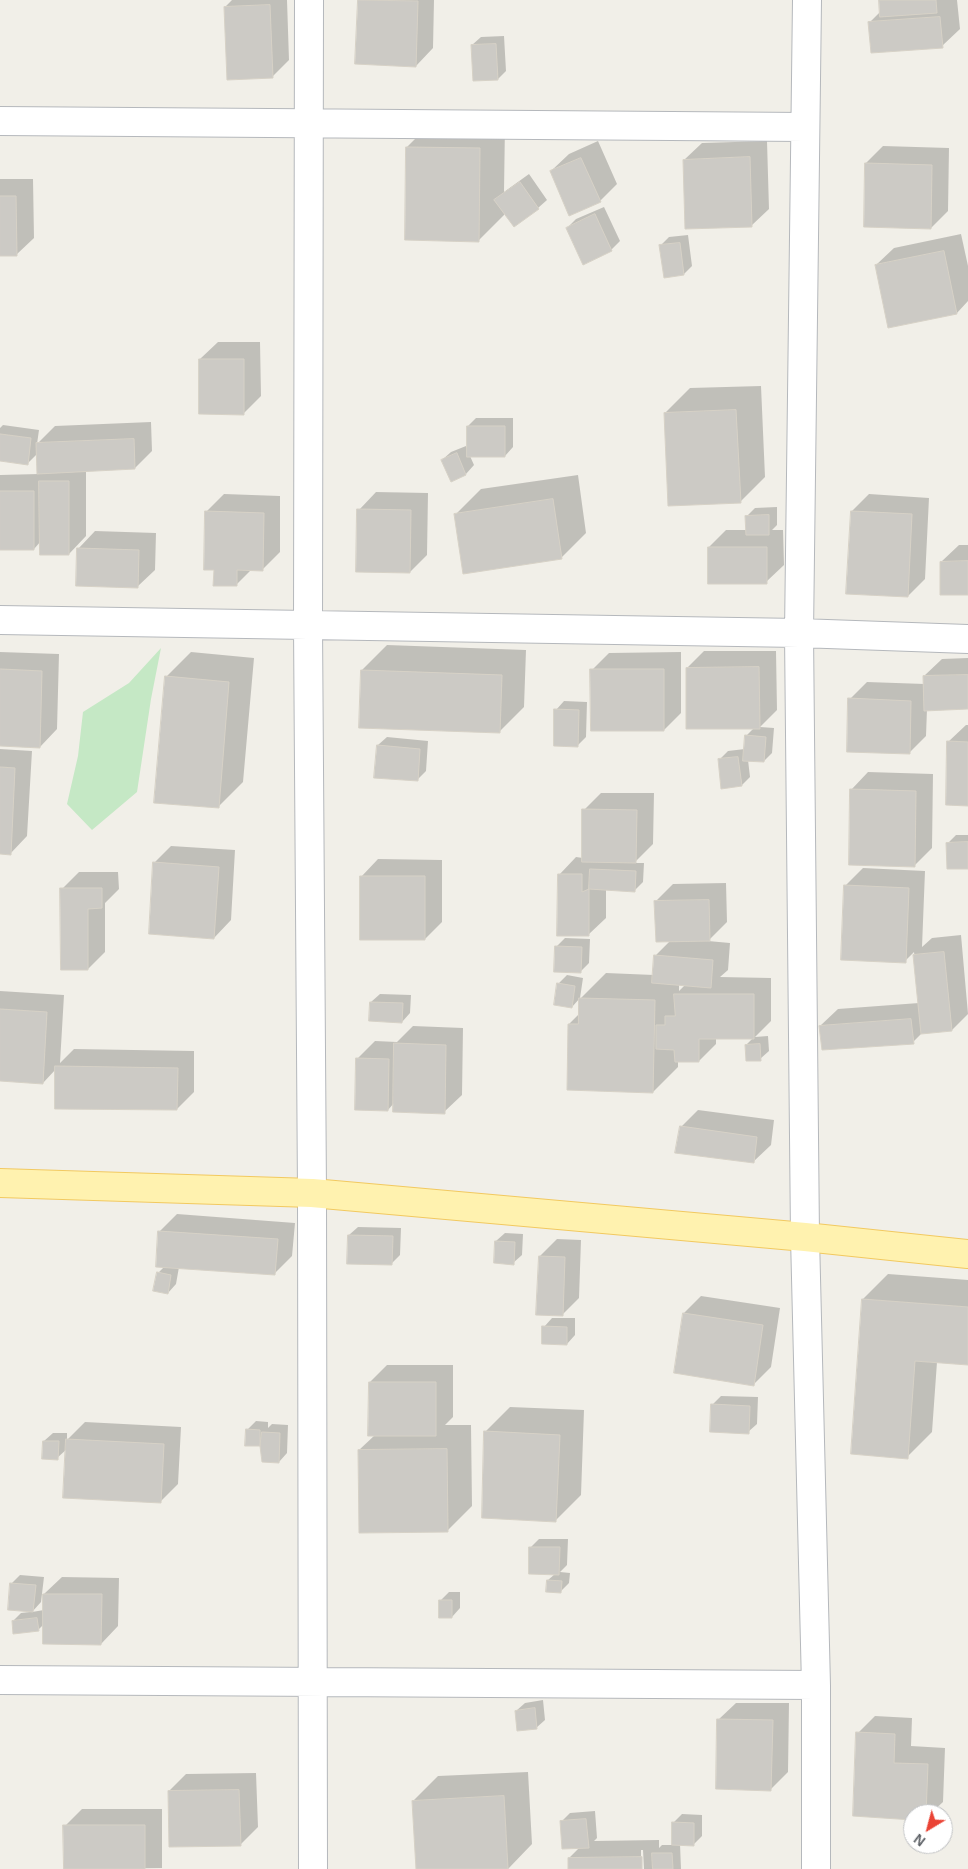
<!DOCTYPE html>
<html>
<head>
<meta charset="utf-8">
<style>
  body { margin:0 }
  #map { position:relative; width:968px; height:1869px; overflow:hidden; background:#f1efe8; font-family:Helvetica,sans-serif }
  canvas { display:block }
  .north { position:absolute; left:903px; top:1804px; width:50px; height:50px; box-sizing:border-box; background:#fff; border:1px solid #bfc1c3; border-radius:50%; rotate:217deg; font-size:14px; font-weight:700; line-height:20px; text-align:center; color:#5f6368 }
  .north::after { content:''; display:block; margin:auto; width:18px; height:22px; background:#ea4335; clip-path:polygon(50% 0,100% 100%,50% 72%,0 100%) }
</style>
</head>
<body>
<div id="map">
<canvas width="968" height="1869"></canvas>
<div class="north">N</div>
</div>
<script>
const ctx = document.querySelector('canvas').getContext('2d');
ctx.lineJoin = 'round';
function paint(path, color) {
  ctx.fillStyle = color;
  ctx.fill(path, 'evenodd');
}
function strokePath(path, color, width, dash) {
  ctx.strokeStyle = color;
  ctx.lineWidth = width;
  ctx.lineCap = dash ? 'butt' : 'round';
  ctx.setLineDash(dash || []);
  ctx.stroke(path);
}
paint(new Path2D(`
  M161 648 151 699 137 792 92 830 67 804 78 756 83 712 129 683Z`), '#c5e8c5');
paint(new Path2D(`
  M232 0H287L289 60 272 77 225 7Z
  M359 0H434L433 48 416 66 356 63Z
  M880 0H957L960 29 942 46 870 22 881 11Z
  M504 36 506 71 498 79 472 45 481 37Z
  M432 122 505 124 504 192 529 174 547 200 538 208 504 211V215L479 240 407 147Z
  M598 141 617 184 600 201 551 171 569 154Z
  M767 141 769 209 751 226 684 160 702 143Z
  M883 146 949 148 948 211 931 228 866 163Z
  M0 179H33L34 238 16 255H0Z
  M604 207 620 241 611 250 567 228 576 219Z
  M961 234 968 266V301L957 313 889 326 876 265 894 248Z
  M688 235 692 266 684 274 660 246 669 237Z
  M218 342H260L261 396 244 413 200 359Z
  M761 386 765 477 740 502 665 413 690 388Z
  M476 418H513V447L505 456H470L474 465 466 474 451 480 442 460 451 452 466 446 468 451V426Z
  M151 422 152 451 135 468 86 470V536L69 554 41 541 34 549H0V475L39 474 38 453 27 464 0 460V428L3 425 39 430 37 444 55 426Z
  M578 475 586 533 561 558 456 514 481 489Z
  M376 492 428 493 427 555 410 572 359 510Z
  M224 494 280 496V552L262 570 252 569 236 585 215 569 206 512Z
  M869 494 929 498 925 579 908 596 852 511Z
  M777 507V525L772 530H783L784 565 766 582 709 547 726 530H747V516L755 508Z
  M95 531 156 533 155 570 137 587 78 549Z
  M959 545H968V594L941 562Z
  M387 645 526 650 524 707 499 732 362 670Z
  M704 651H776L777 710 760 727 774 728 772 753 764 761 748 760 750 777 742 785 719 760 728 751 745 749 746 736 754 728 687 668Z
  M0 652 59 654 57 729 40 747 0 745Z
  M191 652 254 658 243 782 218 807 166 677Z
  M681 652V713L664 730 592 670 609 653Z
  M968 658V708L927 709 926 736 909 753 850 699 867 682 925 684 924 676 942 659Z
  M564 701 587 702 586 737 577 746 556 710Z
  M966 725H968V805L948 742Z
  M387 737 428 741 426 771 417 780 378 745Z
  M0 749 32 751 27 836 10 854 0 853Z
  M868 772 933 774 932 848 914 866 851 790Z
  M601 793H654L653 844 634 863H644L643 882 635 890 606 889V918L588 935 559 875 576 857 583 858 584 810Z
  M956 835H968V867L947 844Z
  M171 846 235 850 231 920 214 938 154 863Z
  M378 859 442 860V922L425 939 361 877Z
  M863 868 925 871 922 947 932 938 961 935 968 1014 952 1030 923 1032 913 1042 820 1026 838 1009 919 1003 914 952 905 961 845 886Z
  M79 872H118L119 889 105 903V952L88 969 62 889Z
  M726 883 727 922 708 941 730 943 728 970 720 977 771 978V1021L755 1037 768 1036 769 1051 760 1059 746 1045 753 1038H716V1044L699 1061H678V1067L653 1092 569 1024 580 1013 581 998 606 973 654 975 655 956 670 941 656 901 673 884ZM679 984 685 985 679 991Z
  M565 938 590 939 589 963 580 972 556 947Z
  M567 975 583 978 580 998 572 1007 558 984Z
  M0 991 64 995 60 1063 74 1049 194 1051V1092L177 1109 56 1069 43 1083 0 1080Z
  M380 994 411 995 410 1013 402 1022 371 1002Z
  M413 1026 463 1028 462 1095 444 1112 394 1103 388 1110 357 1059 375 1041 397 1042Z
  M698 1110 774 1120 771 1145 753 1162 681 1127Z
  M177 1214 295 1223 292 1256 275 1273 179 1267 176 1284 168 1293 158 1273 165 1266 159 1232Z
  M358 1227 401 1228 400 1255 391 1264 349 1235Z
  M505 1233 523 1234 522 1255 513 1263 496 1241Z
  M557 1239 581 1240 579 1298 562 1315 540 1256Z
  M888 1274 968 1280V1364L937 1362 932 1432 907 1457 863 1299Z
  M701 1296 780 1308 771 1367 754 1384 684 1313Z
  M552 1318H575V1335L567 1344 544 1327Z
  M387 1365H453V1417L445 1425H471L472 1506 447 1531 359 1450 375 1435 370 1382Z
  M721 1396 758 1397 757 1424 748 1432 712 1405Z
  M510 1407 584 1410 581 1495 556 1520 485 1432Z
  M256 1421 268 1422V1428L272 1424 288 1425 287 1453 279 1462 261 1445H247V1430Z
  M85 1422 181 1427 178 1484 160 1502 67 1449 57 1458 44 1441 53 1433H67V1440Z
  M539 1539H568L567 1565 560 1572 570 1573 569 1583 560 1592 548 1580 555 1574 531 1547Z
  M20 1575 44 1577 41 1602 32 1612 44 1610V1594L62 1577 119 1578 118 1626 101 1644 44 1624 38 1630 13 1621 21 1613 30 1612 9 1608 12 1583Z
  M449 1592H460V1608L452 1617 440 1601Z
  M543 1700 545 1720 536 1728 516 1711 525 1703Z
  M736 1703H789L788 1772 771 1789 718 1720Z
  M875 1716 912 1718 911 1746 945 1748 943 1802 930 1814H913V1818L858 1733Z
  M528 1772 532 1844 508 1869H417L413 1801 438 1776Z
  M256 1773 258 1827 240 1845 169 1791 186 1774Z
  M82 1809H162V1868L65 1869V1826Z
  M595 1811 597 1838 594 1841 659 1840V1848L662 1845H673V1823L682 1814 702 1815V1836L693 1845 680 1844 681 1869H644L643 1850H641V1869H570L569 1858 580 1847 562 1821 570 1813Z`), '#0003');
const building = new Path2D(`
  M358 0 418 1 416 67 355 64Z
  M879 0H936L937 13 880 17Z
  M270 5 273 78 227 80 224 7Z
  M940 17 943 48 871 53 868 22Z
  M496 44 498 80 473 81 471 45Z
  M406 147 480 148 479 242 405 240Z
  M750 157 752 227 685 229 683 160Z
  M581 158 601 202 569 216 550 171Z
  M865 163 932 165 931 229 864 227Z
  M520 182 539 209 514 227 494 200Z
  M0 196H16L17 256H0Z
  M595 214 612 251 583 265 566 228Z
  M680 243 684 275 664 278 659 245Z
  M944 251 957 314 888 328 875 265Z
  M199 359H244V415L199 414Z
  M736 410 741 503 668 506 664 413Z
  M467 426H505V457H467Z
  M0 434 31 438 28 465 0 461Z
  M134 439 135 469 37 474 36 443Z
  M457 453 466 475 451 482 441 460Z
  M39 481H69V555H40Z
  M0 491H34V550H0Z
  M553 499 562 559 463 574 454 514Z
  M357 509 411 510 410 573 356 572Z
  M205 511 264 513 263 571 237 570V586H213L214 570H204Z
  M851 511 912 514 908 597 846 594Z
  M769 515V535H746L745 516Z
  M708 547H767V584H708Z
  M77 548 139 550 138 588 76 586Z
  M968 561V595H940V562Z
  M759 667 760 729H686V668Z
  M0 669 42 671 40 748 0 746Z
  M590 669H664V731H591Z
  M361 670 502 675 500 733 359 728Z
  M968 675V709L924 711 923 676Z
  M165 676 229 682 219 808 154 803Z
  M848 698 911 701 910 754 847 752Z
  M554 709 579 710 578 747 554 746Z
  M745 735 766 737 764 762 743 761Z
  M947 741 968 742V806L946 805Z
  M377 745 420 749 418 781 374 778Z
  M738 757 742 786 721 789 718 759Z
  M0 767 15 768 11 855 0 854Z
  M850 789 916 791 915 867 849 865Z
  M582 809 637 810 636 863 582 862Z
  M968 842V869H947L946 843Z
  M153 862 219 867 214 939 149 934Z
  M590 869 636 871 635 892 589 889Z
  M558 874H582V892L589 889V936H557Z
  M360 876H425V940H360Z
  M844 885 909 888 906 963 841 960Z
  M60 888H102V908L88 909V970H61Z
  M709 900 710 941 656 942 654 901Z
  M555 946 582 947 581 973 554 972Z
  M944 952 952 1031 921 1034 913 955Z
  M654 955 713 960 711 988 652 983Z
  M557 983 575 986 572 1008 554 1005Z
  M674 994H754V1039H699V1062H675L674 1050 656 1049V1025H665V1016H675Z
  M579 998 655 1000 653 1093 567 1090 568 1024H578Z
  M370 1002 403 1003 402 1023 369 1021Z
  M0 1009 47 1012 43 1084 0 1081Z
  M911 1019 914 1044 822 1050 819 1026Z
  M394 1043 446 1045 445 1114 393 1112Z
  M760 1044 761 1061H746L745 1045Z
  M356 1058 389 1059 388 1111 355 1110Z
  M55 1066 178 1068 177 1110 55 1109Z
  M680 1126 757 1137 754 1163 675 1153Z
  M158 1231 278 1239 275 1275 156 1267Z
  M348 1235 393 1236 392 1265 347 1264Z
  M495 1241 515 1242 514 1265 494 1263Z
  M539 1256 565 1257 563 1316 536 1315Z
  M157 1272 171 1275 168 1294 153 1291Z
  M862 1299 968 1307V1365L915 1361 908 1459 851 1454Z
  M683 1313 763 1325 754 1386 674 1373Z
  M542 1326 567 1327V1345L542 1344Z
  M369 1382H436V1436H368Z
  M711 1404 750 1406 749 1434 710 1432Z
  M246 1429 260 1430V1446H245Z
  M484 1431 560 1435 556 1522 482 1518Z
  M262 1432 280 1433 279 1463 262 1462 260 1446Z
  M66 1439 164 1444 161 1503 63 1498Z
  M43 1441H59L58 1460 42 1459Z
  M447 1449 448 1532 359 1533 358 1450Z
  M529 1547H560L559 1575 529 1574Z
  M547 1580 562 1581 561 1593 546 1592Z
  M10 1583 36 1585 33 1612 8 1610Z
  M43 1594H102L101 1645 43 1644Z
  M439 1600H452V1618H439Z
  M37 1618 39 1631 13 1634 12 1621Z
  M535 1708 537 1729 517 1731 515 1711Z
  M717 1719 773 1720 771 1791 716 1789Z
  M856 1732 895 1734 894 1763 928 1764 926 1814H913V1820L853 1816Z
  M239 1790 241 1846 169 1847 168 1791Z
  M504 1796 508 1869H416L412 1801Z
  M586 1819 589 1848 562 1849 560 1821Z
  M672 1822 694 1823V1846L672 1845Z
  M63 1825H145V1869H64Z
  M652 1853H672L673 1869H653Z
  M642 1857V1869H568V1858Z`);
paint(building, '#cccac5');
strokePath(building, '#d6d1c6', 1);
const minor = new Path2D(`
  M309 0 308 626 312 1193 313 1869
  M807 0 799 633 805 1237 816 1685V1869
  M0 121 805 127
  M0 620 799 633 968 639
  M0 1680 816 1685`);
const primary = new Path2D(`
  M0 1183 312 1193 805 1237 968 1254`);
strokePath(minor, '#b5b8bc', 30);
strokePath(primary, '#f2c960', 30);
strokePath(minor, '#fff', 28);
strokePath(primary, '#fff2af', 28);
</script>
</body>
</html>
